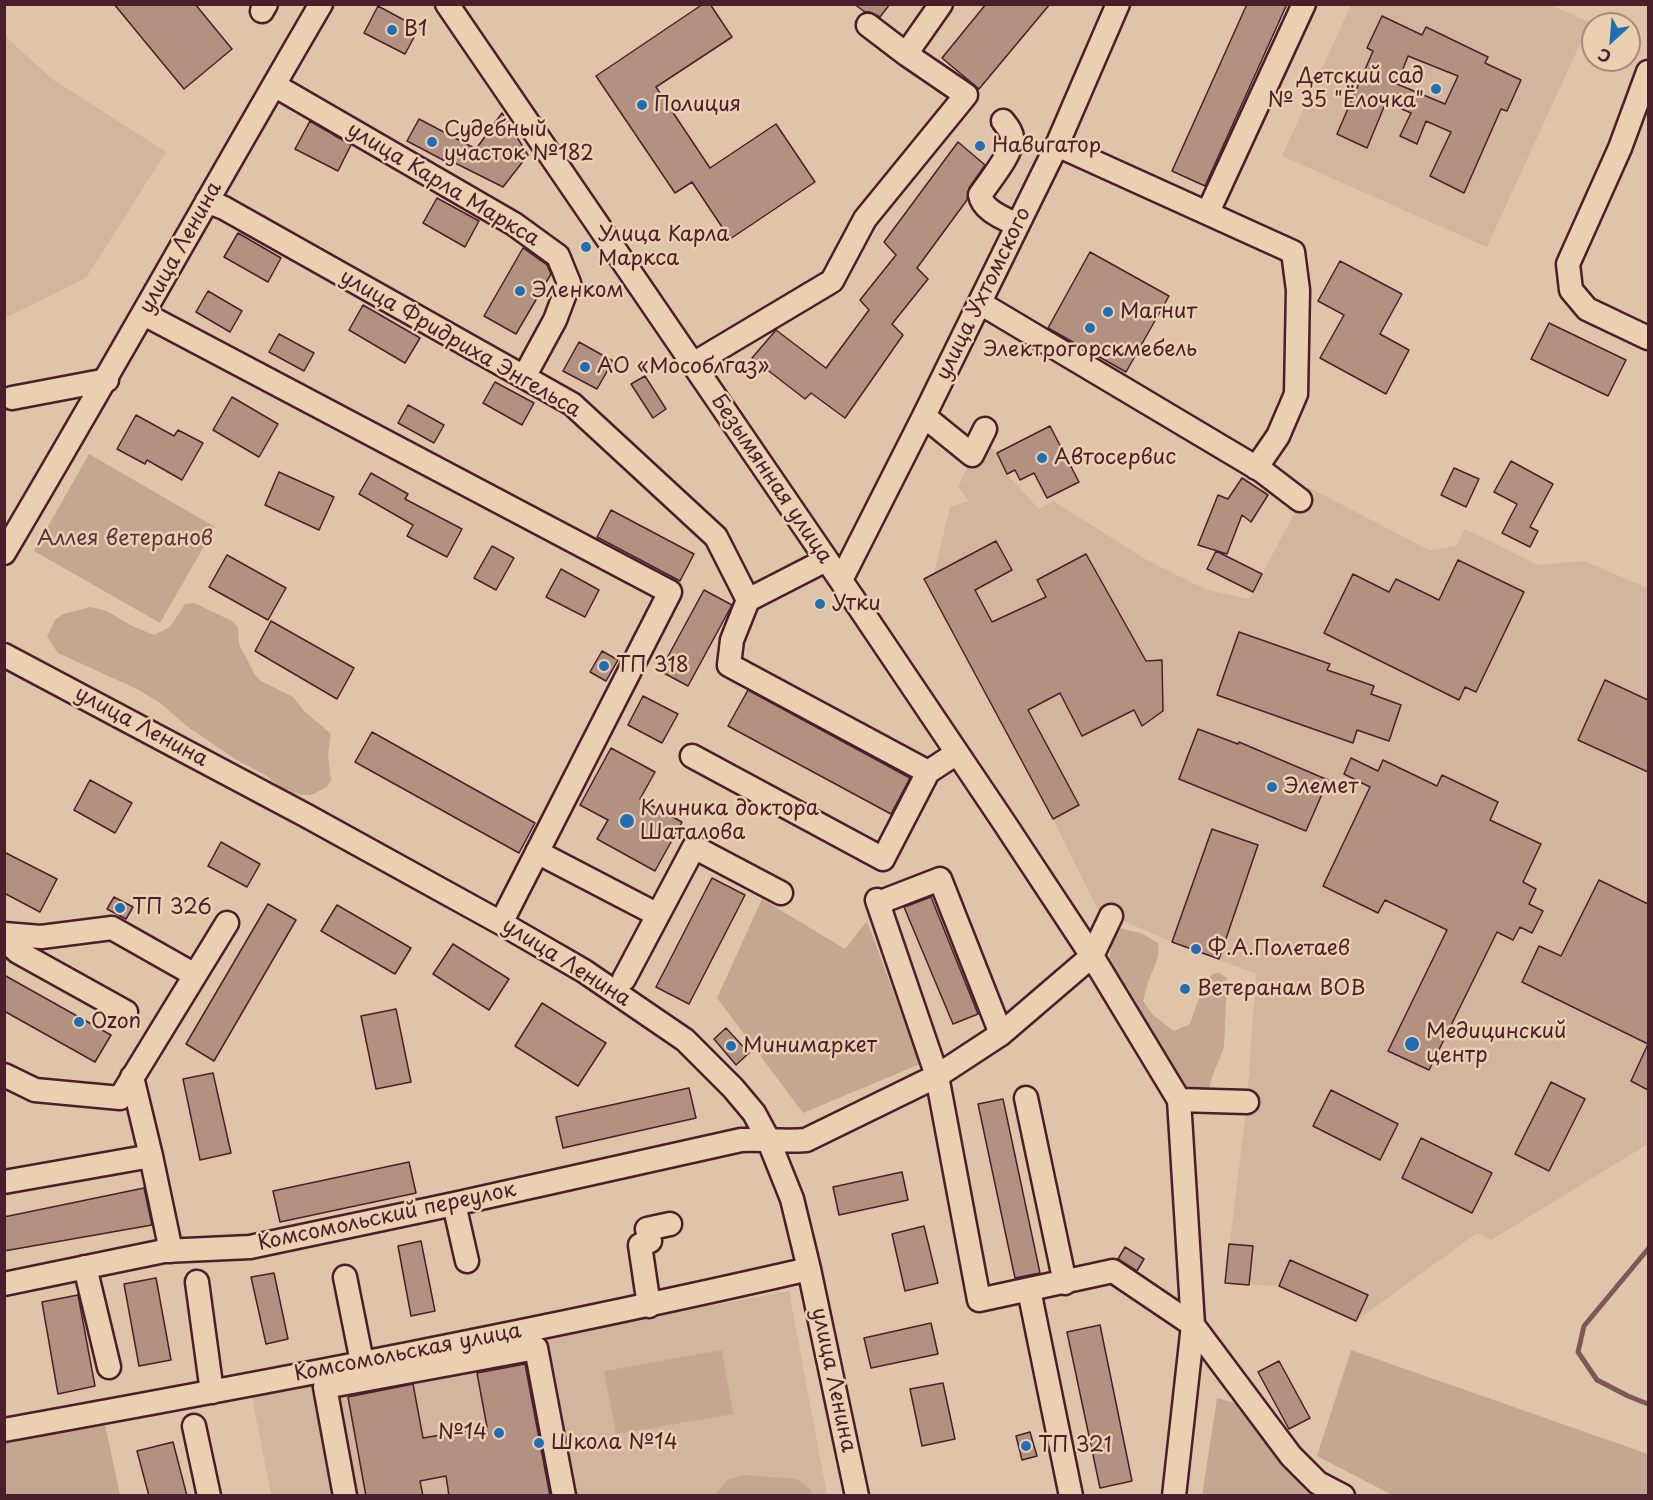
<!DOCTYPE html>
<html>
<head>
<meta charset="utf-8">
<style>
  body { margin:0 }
  #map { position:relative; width:1653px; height:1500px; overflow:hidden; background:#e0c4a9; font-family:"Playpen Sans",sans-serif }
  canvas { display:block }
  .frame { position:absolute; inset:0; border:6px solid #4a1f2b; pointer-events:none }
  .north { position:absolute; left:1581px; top:12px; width:60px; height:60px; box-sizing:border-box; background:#eacfb1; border:2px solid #aa897b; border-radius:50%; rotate:206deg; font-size:16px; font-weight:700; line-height:24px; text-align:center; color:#4a1f2b }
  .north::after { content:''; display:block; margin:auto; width:21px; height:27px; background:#1f6fb2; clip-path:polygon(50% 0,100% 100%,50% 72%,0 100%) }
</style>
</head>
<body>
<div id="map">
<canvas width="1653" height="1500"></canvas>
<div class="frame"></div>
<div class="north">С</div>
</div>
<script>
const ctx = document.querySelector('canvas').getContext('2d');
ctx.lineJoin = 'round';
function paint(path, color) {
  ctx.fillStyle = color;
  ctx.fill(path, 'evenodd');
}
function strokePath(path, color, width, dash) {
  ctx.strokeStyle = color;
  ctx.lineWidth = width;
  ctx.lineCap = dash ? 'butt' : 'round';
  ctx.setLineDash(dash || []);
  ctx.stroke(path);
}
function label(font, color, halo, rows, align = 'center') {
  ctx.font = font + ' "Playpen Sans",sans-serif';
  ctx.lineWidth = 5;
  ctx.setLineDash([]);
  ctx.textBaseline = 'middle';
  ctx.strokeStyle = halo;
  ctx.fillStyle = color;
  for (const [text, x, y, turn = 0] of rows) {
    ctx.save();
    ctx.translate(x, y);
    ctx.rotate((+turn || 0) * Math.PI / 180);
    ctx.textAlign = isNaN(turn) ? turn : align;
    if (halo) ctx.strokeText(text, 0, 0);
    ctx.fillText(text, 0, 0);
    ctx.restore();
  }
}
paint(new Path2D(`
  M1351 5H1550L1590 22 1487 247 1282 156Z
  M4 35 51 78 166 152 86 278 5 318Z
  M980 438 997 453 1007 474 1039 509 1053 501 1147 560 1207 590 1249 599 1308 487 1429 550 1456 546 1465 529 1538 565 1584 561 1648 588V1144L1491 1240 1477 1233 1356 1321 1279 1286 1225 1283 1247 1102 1256 974 1172 942 1098 910 1053 819 924 579 934 573 950 507 969 501 958 487Z
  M789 1291 827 1495H271L251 1391Z`), '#d2b59d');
paint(new Path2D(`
  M89 454 215 527 160 623 34 551Z
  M194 603 232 621 238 627 239 644 255 675 261 681 293 697 304 711 331 734 328 754 331 780 327 787 311 795H302L285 791 267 776 235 759 188 727 160 703 137 689 58 653 47 637 55 620 63 614 90 607 107 611 130 625 154 635 170 627 185 604Z
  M762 899 845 949 867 921 920 1064 803 1113 717 998Z
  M1119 928 1143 934 1158 943C1160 957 1155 964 1150 977 1147 984 1145 993 1143 1001L1153 1015 1174 1031 1190 1024 1202 989 1212 974 1220 973 1227 978 1224 1047 1211 1080 1208 1096 1182 1091 1169 1058 1139 1014 1128 989 1108 970 1113 933Z
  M722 1350 733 1414 616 1434 604 1371Z
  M1351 1350 1648 1454V1495H1392L1317 1456Z
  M1217 1398 1250 1407 1319 1496H1202Z
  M104 1420 120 1495H5L4 1440Z
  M744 1475 796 1479 811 1490 812 1495H715L727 1480Z`), '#c4a691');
strokePath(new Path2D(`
  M1648 1249 1584 1326 1578 1352 1597 1380 1628 1396 1648 1404`), '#7e5857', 5);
const building = new Path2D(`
  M114 4H195L232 49 184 89Z
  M703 4H710L732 37 656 87 710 168 776 124 815 182 730 239 692 182 675 193 596 76Z
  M854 4H890L880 17 870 12H865Z
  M986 4H1050L979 89 942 58Z
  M1247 4H1287L1205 186 1172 171Z
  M378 6 419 28 405 54 364 33Z
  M1382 16 1422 35 1426 27 1488 57 1485 63 1521 80 1507 111 1501 109 1464 193 1430 176 1451 132 1426 121 1417 144 1400 136 1411 113 1386 102 1367 148 1337 134 1373 51 1367 48ZM1408 56 1458 76 1445 104 1397 84Z
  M502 113 528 155 503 187 447 159 445 161 407 141 419 119 476 149Z
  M310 121 351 145 338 171 295 149Z
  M958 142 985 165 969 188 967 200 917 268 928 279 892 324 903 335 845 418 811 393 805 399 752 358 776 330 826 368 869 310 860 300 896 255 884 242Z
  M437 198 479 221 465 247 423 223Z
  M238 233 281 258 268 282 224 257Z
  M523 248 547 265 551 274 516 334 484 316Z
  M1090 252 1169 296 1126 372 1048 328Z
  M1340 261 1402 294 1380 334 1409 350 1386 394 1320 358 1344 315 1318 301Z
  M208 291 242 311 230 332 196 312Z
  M363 305 420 338 405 363 349 330Z
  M1549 323 1626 360 1608 396 1531 359Z
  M279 334 314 353 304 371 269 352Z
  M579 342 613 361 597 389 563 371Z
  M645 376 666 409 653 418 631 384Z
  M495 382 534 403 522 425 483 403Z
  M232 397 278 424 259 457 213 430Z
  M408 405 444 425 434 443 398 423Z
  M136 415 174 436 178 430 203 443 182 480 147 460 145 464 117 449Z
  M1050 426 1079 482 1047 498 1034 473 1020 480 1015 470 1007 474 997 453Z
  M1511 461 1553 484 1530 527 1538 531 1530 547 1502 533 1517 504 1494 492Z
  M1454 468 1479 479 1466 507 1441 495Z
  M279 472 334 497 319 530 265 505Z
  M371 473 408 494 405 499 462 529 447 557 407 536 413 525 359 494Z
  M1242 478 1268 495 1251 522 1242 515 1227 554 1198 545 1218 495 1228 499Z
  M611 510 694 554 680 581 597 537Z
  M996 541 1012 570 975 590 992 622 1046 597 1037 580 1086 554 1146 661 1162 660 1163 711 1142 726 1134 710 1082 736 1060 693 1028 710 1079 805 1053 819 924 579Z
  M492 546 514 558 496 590 474 578Z
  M1216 551 1262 574 1253 592 1207 569Z
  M227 555 286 588 268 620 209 587Z
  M1458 560 1524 592 1476 692 1465 687 1459 700 1324 633 1353 574 1389 592 1396 579 1439 600Z
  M561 569 599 590 585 617 546 597Z
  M704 590 732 605 688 686 660 671Z
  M271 621 354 668 337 699 255 651Z
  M1239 632 1330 664 1327 670 1374 686 1371 694 1401 705 1389 741 1357 730 1353 743 1217 695Z
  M602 651 618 660 606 681 590 672Z
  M1605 680 1648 700V772L1578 740Z
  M748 690 910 778 891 814 728 726Z
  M643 696 678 714 662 743 628 725Z
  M1198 729 1238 744 1239 742 1328 780 1306 831 1179 779Z
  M372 732 535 823 519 853 355 762Z
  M611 748 655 772 640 799 682 822 655 871 597 839 608 820 580 805Z
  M1351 758 1378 771 1383 760 1437 786 1442 775 1498 802 1490 820 1541 844 1523 882 1536 889 1529 904 1543 911 1532 933 1520 927 1513 940 1497 932 1429 1070 1388 1051 1447 930 1385 900 1378 913 1323 886 1370 787 1344 774Z
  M90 780 132 803 115 833 74 810Z
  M1212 829 1258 845 1219 959 1172 942Z
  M221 842 260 864 247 887 208 866Z
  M4 852 57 879 40 912 4 893Z
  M712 878 745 895 689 1004 656 987Z
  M1599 880 1648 904V1090L1631 1081 1648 1044 1522 982 1539 946 1561 956Z
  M114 897 133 907 126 919 107 909Z
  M931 897 978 1014 953 1024 904 907Z
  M268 904 296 920 214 1061 186 1044Z
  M337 905 411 948 395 974 321 931Z
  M453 944 509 979 489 1010 433 974Z
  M4 975 111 1035 95 1062 4 1011Z
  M542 1003 606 1043 578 1086 515 1046Z
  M396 1009 411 1082 376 1089 361 1016Z
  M726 1028 749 1053 736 1065 714 1039Z
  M213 1073 231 1153 200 1160 183 1079Z
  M1551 1082 1585 1099 1549 1171 1515 1154Z
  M689 1088 696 1118 563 1148 556 1117Z
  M1331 1090 1398 1124 1380 1160 1313 1126Z
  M1003 1099 1040 1273 1015 1278 978 1104Z
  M1421 1138 1492 1173 1472 1213 1402 1178Z
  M409 1162 416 1193 280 1222 273 1191Z
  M902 1172 908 1200 839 1215 833 1187Z
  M144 1188 152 1225 4 1251V1217Z
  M924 1226 938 1283 905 1291 892 1234Z
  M421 1241 435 1311 411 1316 398 1246Z
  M1229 1244 1253 1246 1249 1285 1225 1283Z
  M1125 1247 1144 1259 1137 1271 1118 1259Z
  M1290 1260 1368 1295 1356 1321 1279 1286Z
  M274 1273 288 1339 266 1344 251 1277Z
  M156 1278 171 1360 139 1366 124 1284Z
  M78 1295 95 1386 58 1394 42 1302Z
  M931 1323 938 1354 871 1368 864 1338Z
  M1100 1325 1132 1481 1100 1488 1067 1332Z
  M1279 1361 1310 1418 1289 1429 1258 1372Z
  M525 1364 550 1496H449L446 1476 420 1481 423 1496H366L348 1397 413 1384 423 1438 487 1427 477 1373Z
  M943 1383 955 1439 922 1446 910 1389Z
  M1030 1432 1037 1456 1022 1460 1016 1436Z
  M173 1442 187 1496H149L137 1451Z`);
paint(building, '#b29181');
strokePath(building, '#4a1f2b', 1.5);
const minor = new Path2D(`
  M447 4 859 607 1003 821 1092 956 1179 1100 1193 1325 1291 1456 1318 1483 1343 1496
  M262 11 266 4
  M906 54 941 4
  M1648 72 1620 148 1568 264 1571 290 1587 309 1648 338
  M274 85 514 224 558 256 569 283 555 320 524 377
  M1003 121C1007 126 1011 130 1012 137 1013 154 989 181 980 195 983 211 1004 218 1017 225
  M1057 145 1293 252 1298 290 1296 394 1278 436 1256 468
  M207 201 224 208 572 404 716 537 748 600 732 640 729 665 928 772 957 753
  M1208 212 1304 4
  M980 303 1262 471 1300 500
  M144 314 670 592 501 923
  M693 364 832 281 865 219 966 95 906 54 868 25
  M12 398 107 380
  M924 416 972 455 985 429
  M4 553C112 371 214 187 321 4
  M841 580 924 416 1057 145 1118 4
  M748 600 826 560
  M4 655 307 816 501 923 584 971 685 1040 733 1088 754 1113 768 1139 792 1199 809 1269 857 1496
  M692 756 883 859 928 772
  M537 852 658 915
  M877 900 937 1076 979 1300 1113 1271 1193 1325 1174 1496
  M878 903 940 879 1001 1034
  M4 934 41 937 112 928 195 975
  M4 939 18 952 126 1012
  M624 979 694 847 781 893
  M4 1075 35 1090 120 1098 227 923
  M132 1077 151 1156 171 1251
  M1026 1098 1065 1283
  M1179 1100 1247 1102
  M4 1182 151 1156
  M454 1204 467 1261
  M85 1267 109 1367
  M345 1277 362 1362
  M197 1282 212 1392
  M4 1284 164 1251 250 1247 454 1204 741 1140C763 1139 785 1142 806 1140L937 1076 1001 1034 1092 956 1111 916
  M1029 1290 1071 1496
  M649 1306 640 1245 650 1241 647 1229 670 1224
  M194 1426 209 1496
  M4 1430C274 1381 543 1330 809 1269
  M345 1496 325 1387 536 1348 564 1496`);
strokePath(minor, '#4a1f2b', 27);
strokePath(minor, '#eacfb1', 22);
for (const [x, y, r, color] of [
  [392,30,6,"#1f6fb2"],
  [1436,89,6,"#1f6fb2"],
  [642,105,6,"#1f6fb2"],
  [432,142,6,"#1f6fb2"],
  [980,146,6,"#1f6fb2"],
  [586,247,6,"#1f6fb2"],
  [520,291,6,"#1f6fb2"],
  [1108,312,6,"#1f6fb2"],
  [1090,328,6,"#1f6fb2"],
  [585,367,6,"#1f6fb2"],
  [1042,458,6,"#1f6fb2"],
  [820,604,6,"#1f6fb2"],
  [604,666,6,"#1f6fb2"],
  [1272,787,6,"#1f6fb2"],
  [627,821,8,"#1f6fb2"],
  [120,908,6,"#1f6fb2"],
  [1196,949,6,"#1f6fb2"],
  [1185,989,6,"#1f6fb2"],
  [79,1022,6,"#1f6fb2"],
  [1412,1044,8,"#1f6fb2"],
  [731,1046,6,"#1f6fb2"],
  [499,1433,6,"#1f6fb2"],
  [539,1443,6,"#1f6fb2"],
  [1026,1446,6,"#1f6fb2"]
]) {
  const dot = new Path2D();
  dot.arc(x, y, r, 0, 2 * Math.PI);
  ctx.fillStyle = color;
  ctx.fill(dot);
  strokePath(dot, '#eacfb1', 2);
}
label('21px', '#4a1f2b', '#eacfb1', [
  ["B1",404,30],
  ["Детский сад",1424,77,"right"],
  ["№ 35 \"Ёлочка\"",1424,101,"right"],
  ["Полиция",654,105],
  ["Судебный",444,130],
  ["участок №182",444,154],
  ["Навигатор",992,146],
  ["Улица Карла",598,235],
  ["Маркса",598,259],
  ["Эленком",532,291],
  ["Магнит",1120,312],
  ["Электрогорскмебель",1090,350,"center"],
  ["АО «Мособлгаз»",597,367],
  ["Автосервис",1054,458],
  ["Утки",832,604],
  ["ТП 318",616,666],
  ["Элемет",1284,787],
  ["Клиника доктора",640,809],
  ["Шаталова",640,833],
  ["ТП 326",132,908],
  ["Ф.А.Полетаев",1208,949],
  ["Ветеранам ВОВ",1197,989],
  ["Ozon",91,1022],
  ["Медицинский",1426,1032],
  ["центр",1426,1056],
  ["Минимаркет",743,1046],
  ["№14",487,1433,"right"],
  ["Школа №14",551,1443],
  ["ТП 321",1038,1446]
], 'left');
label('21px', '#4a1f2b', '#eacfb1', [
  ["улица Карла Маркса",443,185,31],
  ["улица Ленина",181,248,-61],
  ["улица Ухтомского",984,294,-64],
  ["улица Фридриха Энгельса",460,344,30],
  ["Безымянная улица",771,479,56],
  ["улица Ленина",141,727,28],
  ["улица Ленина",566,963,32],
  ["Комсомольский переулок",387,1217,-12],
  ["Комсомольская улица",408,1353,-11],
  ["улица Ленина",833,1380,78]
]);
label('21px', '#5c333a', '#eacfb1', [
  ["Аллея ветеранов",125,539]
]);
</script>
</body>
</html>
